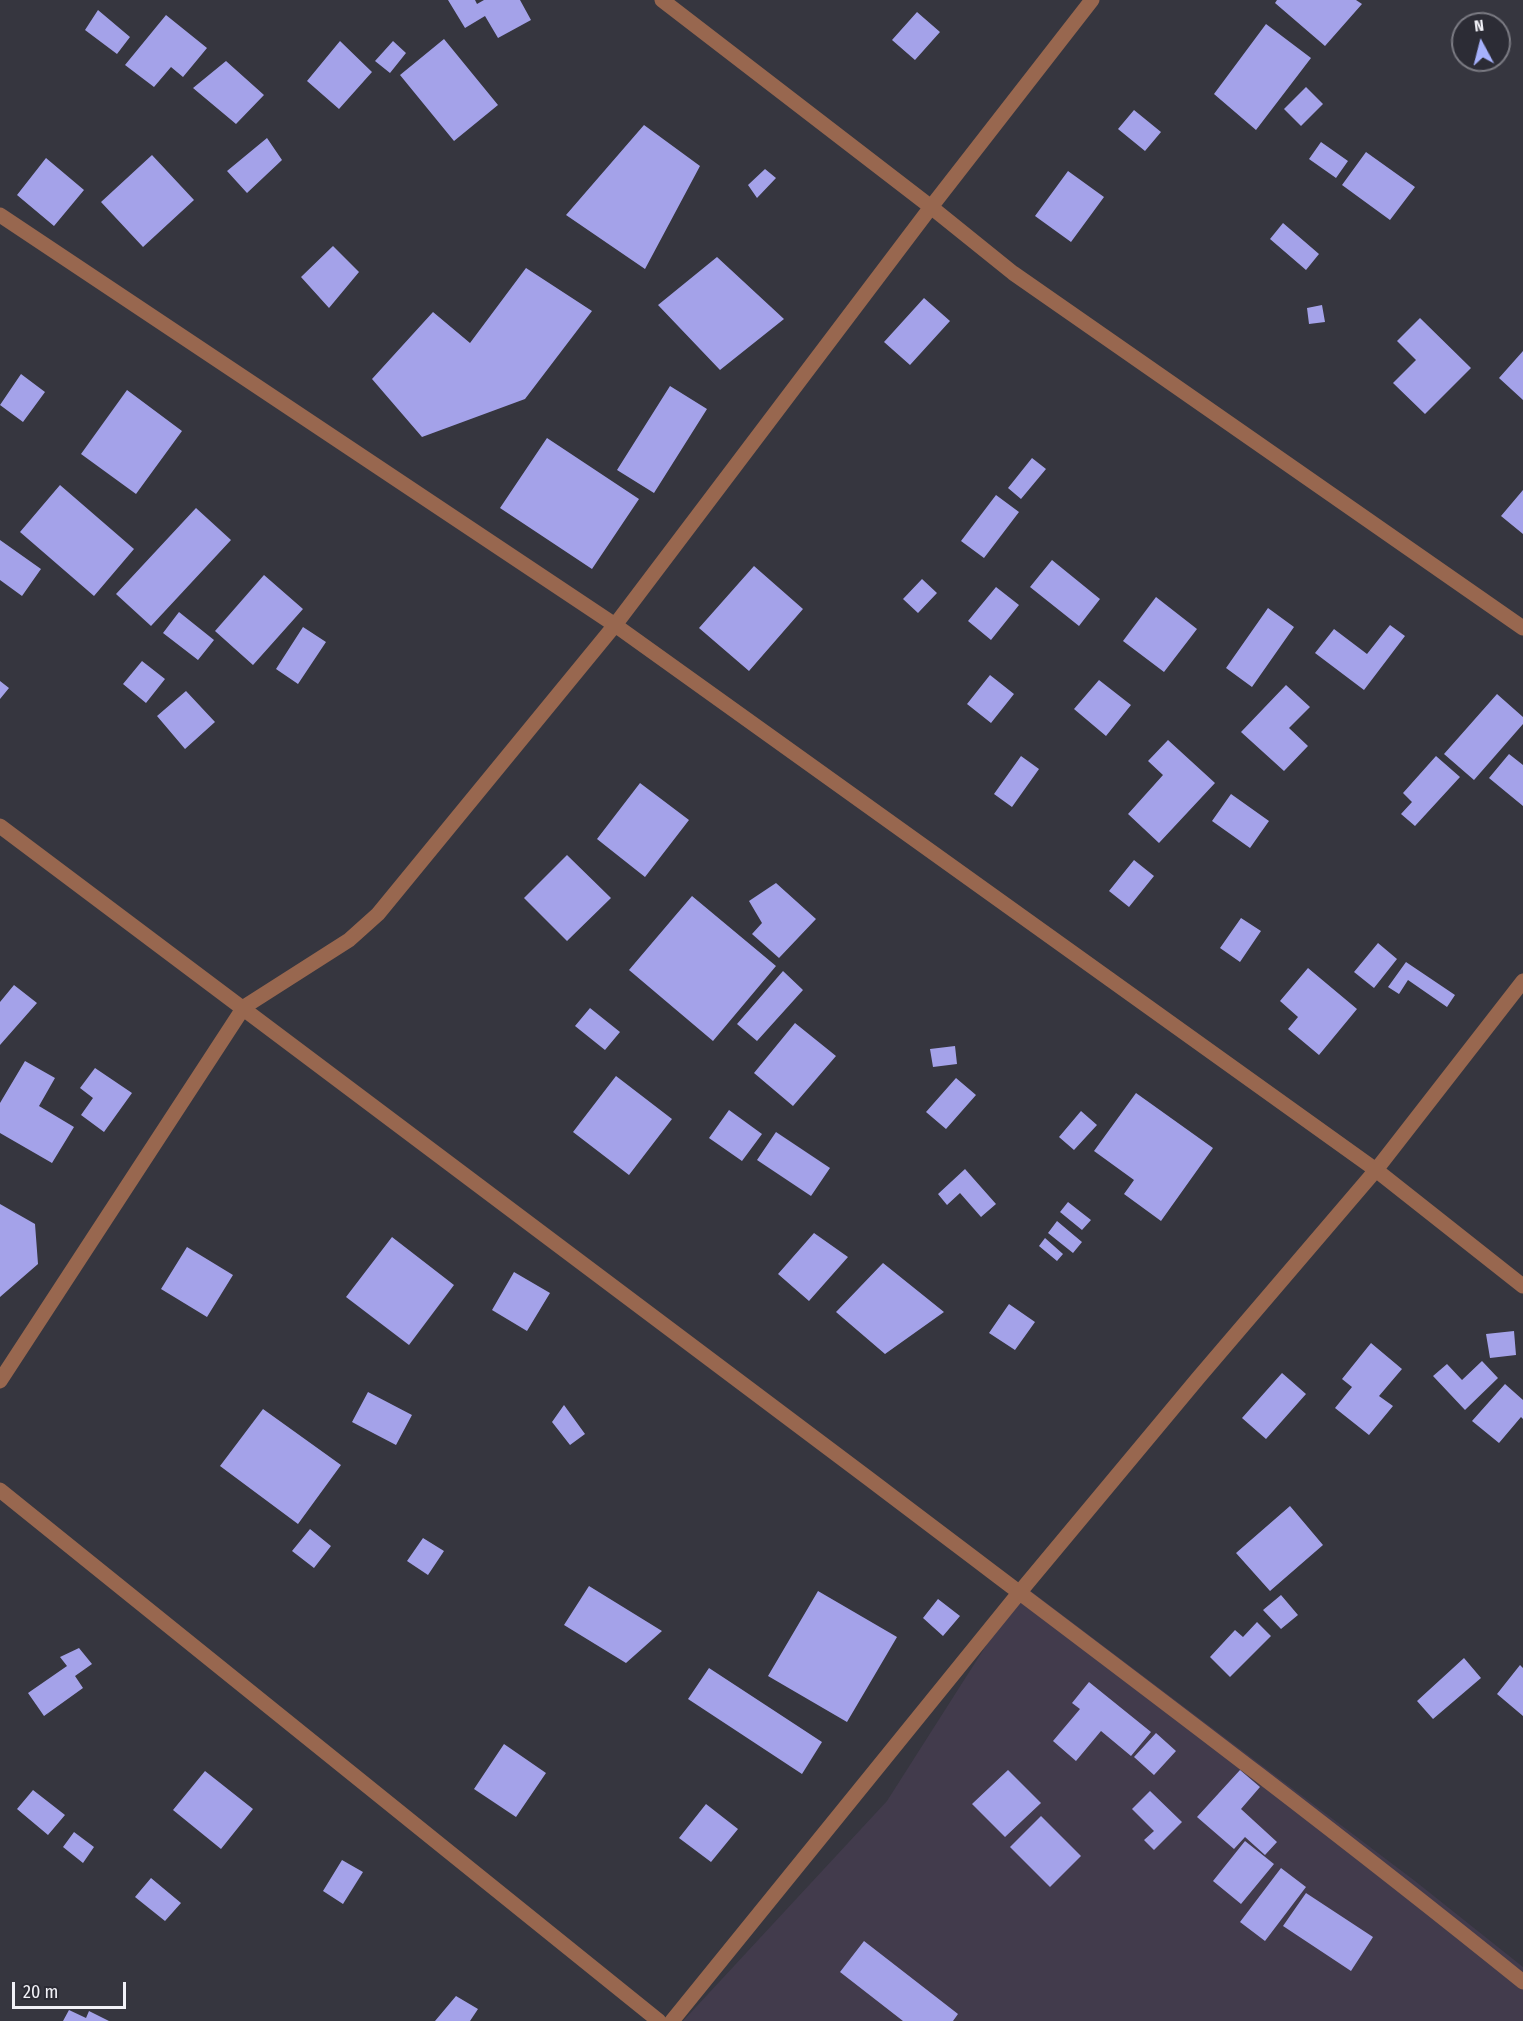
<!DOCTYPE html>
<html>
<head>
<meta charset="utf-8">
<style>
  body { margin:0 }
  #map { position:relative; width:1523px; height:2021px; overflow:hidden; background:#36363f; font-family:"Fira Sans Condensed",sans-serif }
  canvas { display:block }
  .north { position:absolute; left:1451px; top:12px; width:60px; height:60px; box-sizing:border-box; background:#2c2c35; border:2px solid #7b7b83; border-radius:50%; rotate:353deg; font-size:16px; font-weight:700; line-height:24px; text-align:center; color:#f2f2f8 }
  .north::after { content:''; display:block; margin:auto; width:21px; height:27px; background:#a6b1fc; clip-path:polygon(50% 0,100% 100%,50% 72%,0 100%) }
  .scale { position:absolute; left:12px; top:1982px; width:114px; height:27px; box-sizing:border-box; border:3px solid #f2f2f8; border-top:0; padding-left:8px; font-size:18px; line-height:21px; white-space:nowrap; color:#f2f2f8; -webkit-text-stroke:4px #2c2c35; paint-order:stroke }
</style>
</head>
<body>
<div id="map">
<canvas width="1523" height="2021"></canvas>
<div class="north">N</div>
<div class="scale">20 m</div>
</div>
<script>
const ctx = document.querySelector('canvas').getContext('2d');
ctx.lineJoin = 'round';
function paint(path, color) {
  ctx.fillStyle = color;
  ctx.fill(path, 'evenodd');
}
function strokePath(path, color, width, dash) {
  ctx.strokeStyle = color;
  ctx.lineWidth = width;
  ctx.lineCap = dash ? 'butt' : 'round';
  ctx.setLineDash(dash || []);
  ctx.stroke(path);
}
paint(new Path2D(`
  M1024 1586 1415 1881 1523 1967V2021H683L887 1801Z`), '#423b4c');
paint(new Path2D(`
  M448 0H475L477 4 484 0H520L531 20 498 38 485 16 465 28Z
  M1277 0H1356L1362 4 1325 46 1275 3Z
  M98 10 130 37 117 54 85 30Z
  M917 12 940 32 915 60 892 40Z
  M166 15 207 48 183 77 171 67 154 87 125 65Z
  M1266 24 1311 58 1256 130 1214 94Z
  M444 39 498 105 454 141 400 75Z
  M340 41 372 72 339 109 307 81Z
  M393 41 406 53 390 73 375 61Z
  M226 61 264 95 236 124 193 88Z
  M1306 87 1323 104 1301 126 1284 109Z
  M1134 110 1161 132 1145 151 1118 129Z
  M644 125 700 166 645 269 566 215Z
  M267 138 282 160 247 193 227 171Z
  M1321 142 1348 161 1336 178 1309 159Z
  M1366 152 1415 187 1390 220 1342 185Z
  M152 155 194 200 143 247 101 202Z
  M46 158 84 190 54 226 17 195Z
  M765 169 776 178 757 198 748 185Z
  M1068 171 1104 197 1071 242 1035 216Z
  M1283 223 1319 254 1306 270 1270 239Z
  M333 246 359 272 329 308 301 277Z
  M717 257 784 319 720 370 658 305Z
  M526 268 592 311 525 399 422 437 372 379 433 312 470 343Z
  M924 298 950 321 910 365 884 342Z
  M1322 305 1325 322 1309 324 1307 308Z
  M1420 318 1471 368 1425 414 1393 383 1416 360 1397 341Z
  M1523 351V400L1499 378Z
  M21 374 45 392 23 422 0 405Z
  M670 386 707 409 654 493 617 470Z
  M127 390 182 431 136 494 81 454Z
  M547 438 639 499 592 569 500 508Z
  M1032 458 1046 469 1021 499 1008 488Z
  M60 485 134 549 94 596 20 532Z
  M1523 490V534L1501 516Z
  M996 495 1019 512 984 558 961 541Z
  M196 508 231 540 151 626 116 594Z
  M0 540 41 569 22 596 0 580Z
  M1052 560 1100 599 1079 626 1030 587Z
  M754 566 803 609 749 671 699 628Z
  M264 575 303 609 253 665 215 631Z
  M922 579 937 593 918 613 903 599Z
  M996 587 1019 605 991 640 968 621Z
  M1156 597 1197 629 1164 672 1123 641Z
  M1268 608 1294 627 1252 687 1226 668Z
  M179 612 214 640 198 660 163 633Z
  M1390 625 1405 636 1364 690 1315 653 1334 629 1367 654Z
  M303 627 326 642 298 684 276 669Z
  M142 661 165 679 146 703 123 684Z
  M990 675 1014 694 991 723 967 704Z
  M1099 680 1131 705 1106 736 1074 709Z
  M0 681 9 688 0 699Z
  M1286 685 1310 707 1289 728 1308 746 1284 771 1241 732Z
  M186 691 215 722 185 749 157 716Z
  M1497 694 1523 717V724L1474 780 1444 754Z
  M1168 740 1215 783 1159 843 1128 814 1163 775 1148 761Z
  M1509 754 1523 765V806L1489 778Z
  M1021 756 1039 769 1012 807 994 794Z
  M1436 756 1460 777 1415 826 1401 814 1412 802 1403 793Z
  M640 783 689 820 645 877 597 839Z
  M1231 794 1269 821 1250 848 1212 821Z
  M567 855 611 898 567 941 524 898Z
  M1134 860 1154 876 1129 907 1109 891Z
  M776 883 816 919 779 958 752 934 762 923 749 901Z
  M692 896 776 966 713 1041 629 970Z
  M1241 918 1261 931 1240 962 1220 948Z
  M1378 943 1397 959 1374 988 1354 972Z
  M1406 962 1455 995 1447 1007 1408 980 1399 994 1388 987Z
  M1308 968 1357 1009 1319 1055 1288 1029 1298 1017 1280 1001Z
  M783 971 803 990 757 1041 737 1024Z
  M14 985 37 1003 0 1045V1002Z
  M590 1008 620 1032 605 1050 575 1026Z
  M795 1023 836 1056 793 1106 754 1073Z
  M955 1046 957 1064 933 1067 930 1049Z
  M25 1061 55 1078 39 1106 74 1127 52 1163 0 1133V1103Z
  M95 1068 132 1093 104 1132 81 1115 93 1098 80 1088Z
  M616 1076 672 1119 629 1175 573 1132Z
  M956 1078 976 1095 946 1129 926 1112Z
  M1136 1093 1213 1148 1161 1221 1124 1194 1134 1180 1094 1151Z
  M729 1110 762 1134 742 1161 709 1138Z
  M1081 1111 1097 1125 1074 1150 1059 1137Z
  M776 1132 830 1168 811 1196 757 1160Z
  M965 1169 996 1204 981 1217 960 1193 947 1205 938 1194Z
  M1068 1202 1091 1220 1082 1230 1060 1212Z
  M0 1204 35 1224 38 1264 0 1297Z
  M1057 1221 1082 1242 1073 1253 1048 1233Z
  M814 1233 848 1257 809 1301 778 1274Z
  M392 1237 454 1285 409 1345 346 1297Z
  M1045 1238 1063 1254 1057 1261 1039 1246Z
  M187 1247 233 1275 207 1317 161 1289Z
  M883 1263 944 1312 885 1354 836 1312Z
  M514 1272 550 1293 527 1331 492 1310Z
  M1009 1304 1035 1322 1015 1350 989 1333Z
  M1514 1331 1516 1355 1490 1358 1486 1334Z
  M1371 1343 1402 1369 1379 1396 1393 1406 1369 1435 1335 1408 1352 1387 1342 1379Z
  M1482 1361 1498 1378 1465 1410 1433 1376 1447 1364 1462 1380Z
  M1282 1373 1306 1394 1266 1439 1242 1418Z
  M1505 1384 1523 1400V1419L1521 1417 1499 1443 1472 1421Z
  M368 1392 412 1415 396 1445 352 1422Z
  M564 1405 585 1434 570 1445 552 1422Z
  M263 1409 341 1465 298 1524 220 1466Z
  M1290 1506 1323 1545 1270 1591 1236 1553Z
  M310 1529 331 1546 314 1568 292 1551Z
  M423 1538 444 1551 428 1575 407 1561Z
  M589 1586 662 1631 626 1663 564 1625Z
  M818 1591 897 1637 847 1722 768 1676Z
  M1281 1595 1298 1615 1281 1629 1263 1610Z
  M938 1599 960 1616 943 1636 923 1618Z
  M1257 1622 1271 1636 1230 1677 1210 1657 1235 1630 1243 1637Z
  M79 1648 92 1664 75 1676 83 1688 44 1716 28 1693 67 1666 60 1657Z
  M1464 1658 1481 1678 1433 1719 1417 1701Z
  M1520 1665 1523 1668V1716L1497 1694Z
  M709 1668 822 1742 802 1774 688 1699Z
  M1089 1682 1151 1732 1131 1756 1101 1731 1076 1761 1053 1741 1080 1709 1072 1703Z
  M1156 1733 1176 1751 1154 1775 1134 1757Z
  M504 1744 546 1773 516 1817 474 1789Z
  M1008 1770 1041 1803 1005 1837 972 1804Z
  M1240 1770 1260 1787 1241 1809 1277 1842 1265 1855 1245 1837 1234 1849 1197 1817Z
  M205 1771 253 1809 221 1849 173 1810Z
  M33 1790 65 1815 48 1835 17 1809Z
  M1150 1791 1182 1822 1154 1850 1144 1840 1154 1831 1132 1809Z
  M706 1804 738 1829 711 1862 679 1838Z
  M1041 1816 1081 1856 1050 1887 1010 1847Z
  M74 1832 94 1847 83 1863 63 1847Z
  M1245 1841 1274 1864 1241 1904 1213 1881Z
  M342 1860 363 1872 343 1904 323 1891Z
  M1281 1868 1306 1887 1265 1941 1240 1922Z
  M151 1878 181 1903 165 1921 135 1897Z
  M1306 1893 1373 1937 1351 1971 1283 1926Z
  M864 1941 958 2014 953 2021H903L840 1972Z
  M456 1996 478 2009 470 2021H435Z
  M69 2010 86 2018 89 2011 109 2021H63Z`), '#a4a2e9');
strokePath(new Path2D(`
  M662 0 931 207 1013 273 1523 628
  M0 215 615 625 1376 1170 1523 1286
  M0 826C290 1042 579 1260 868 1478 1087 1644 1309 1809 1523 1982
  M0 1381 244 1007 349 940 378 914 615 625 931 207 1092 0
  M0 1490 659 2021
  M672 2021 1019 1593 1199 1377 1376 1170 1523 981`), '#98674f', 15);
</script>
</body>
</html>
